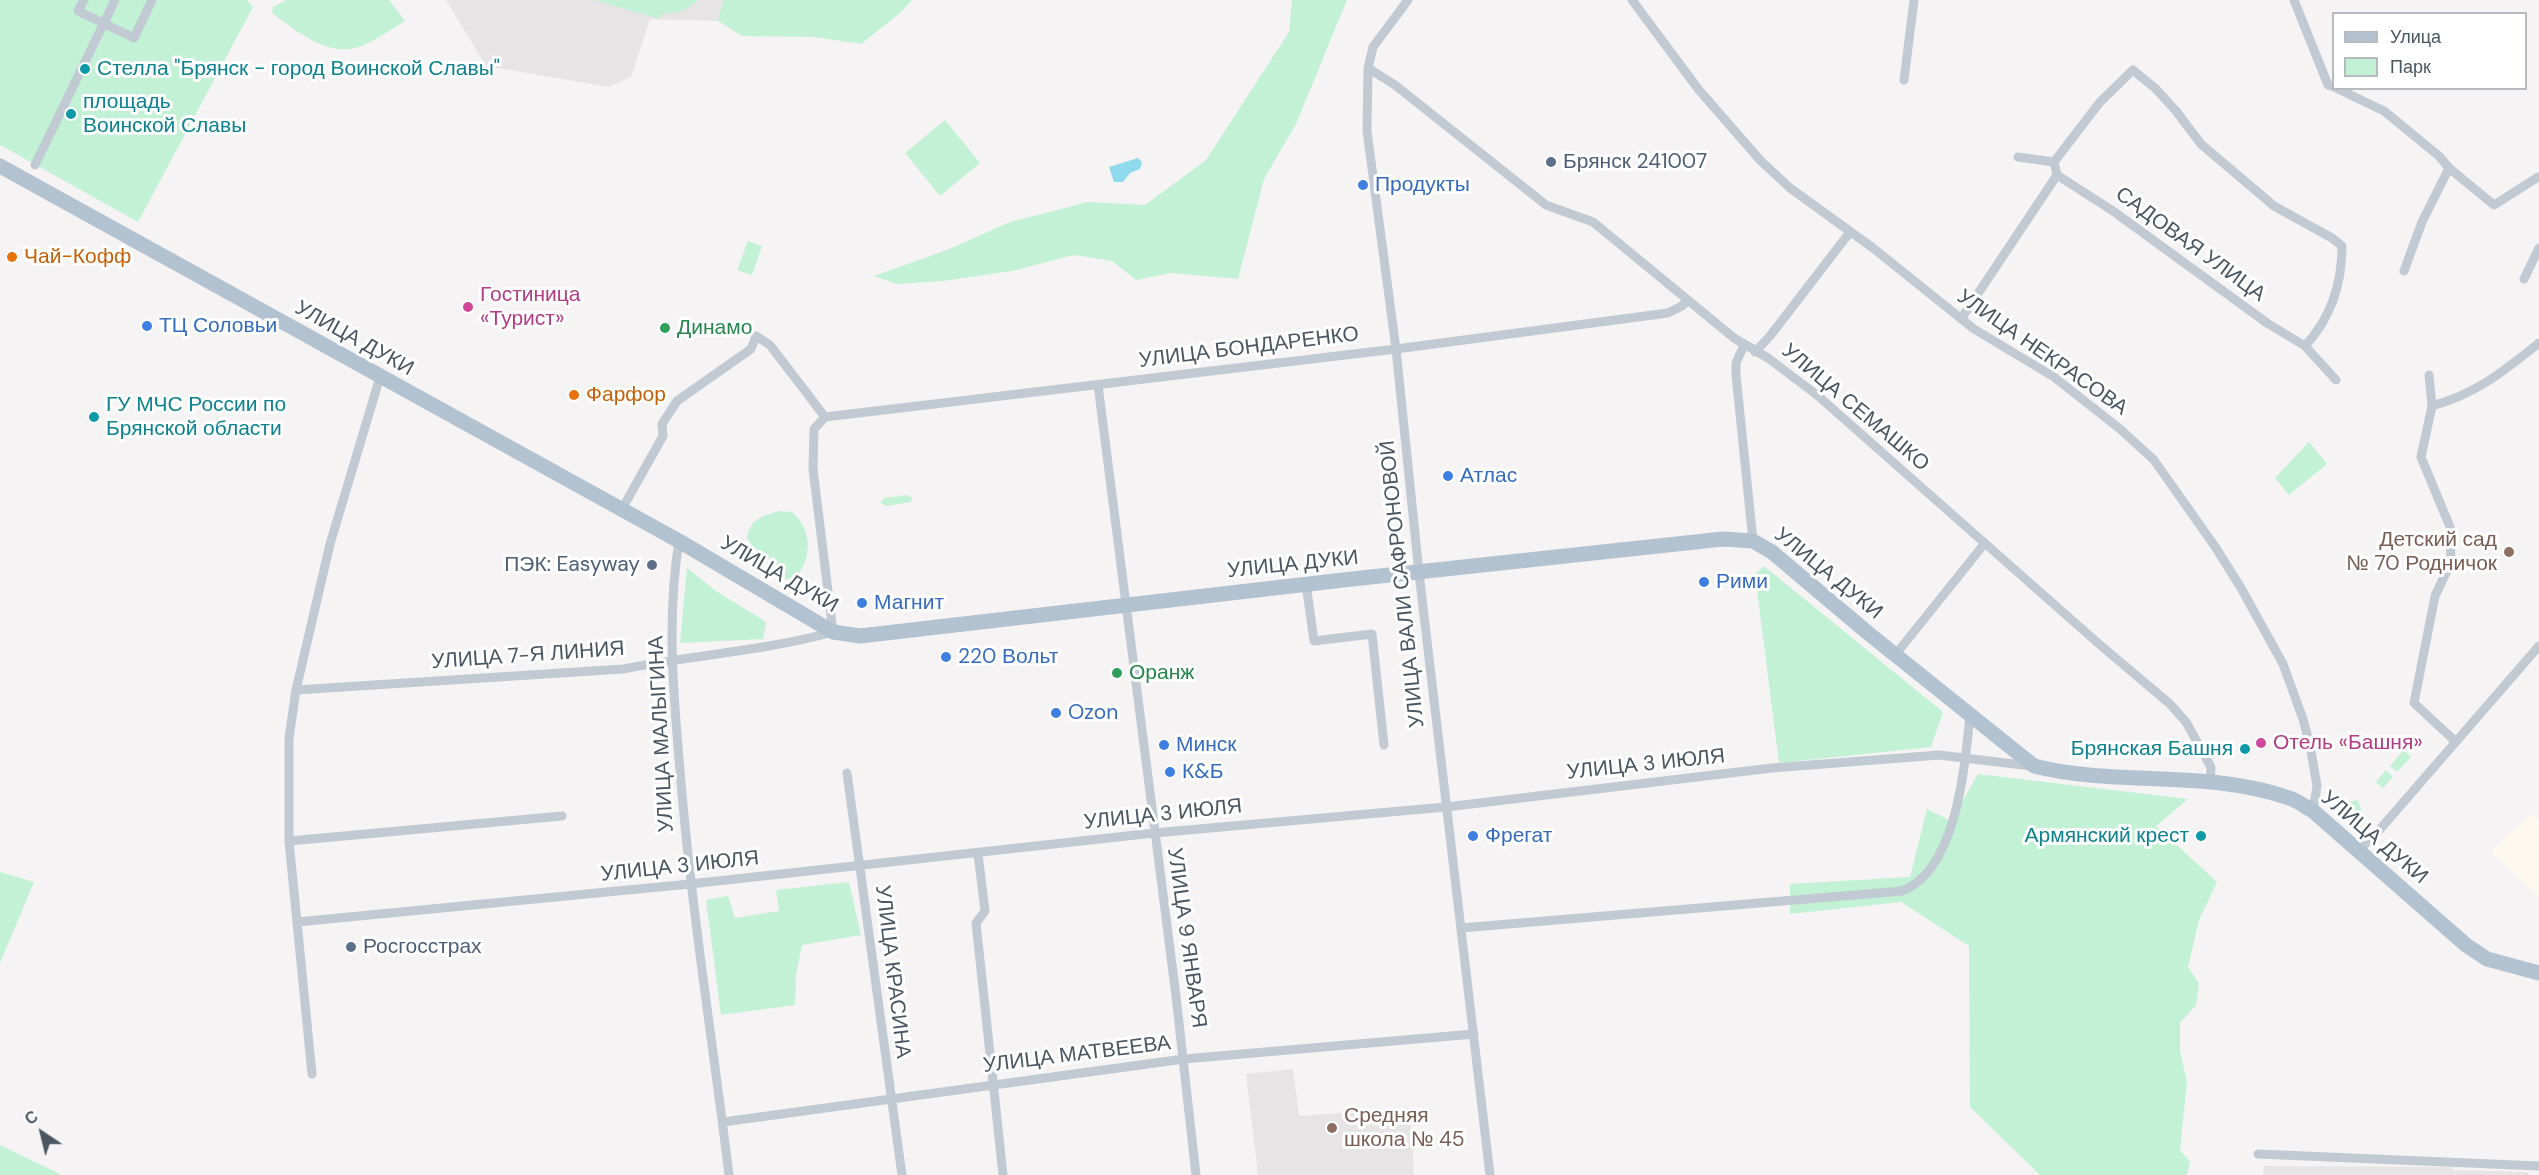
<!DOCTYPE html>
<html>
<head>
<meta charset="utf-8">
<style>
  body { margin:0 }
  #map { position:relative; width:2539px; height:1175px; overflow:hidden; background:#f5f3f3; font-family:"DM Sans",sans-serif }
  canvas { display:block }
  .legend { position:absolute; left:2332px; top:12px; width:195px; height:78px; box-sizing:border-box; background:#fff; border:2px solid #b7bbc0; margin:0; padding:8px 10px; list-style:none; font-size:18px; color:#4a5661 }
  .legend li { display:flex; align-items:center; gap:12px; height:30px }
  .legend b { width:30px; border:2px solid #b7bbc0 }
  .north { position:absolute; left:12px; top:1103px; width:60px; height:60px; -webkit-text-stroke:4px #fff; paint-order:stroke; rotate:325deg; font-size:16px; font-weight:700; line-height:24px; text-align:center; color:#4a5661 }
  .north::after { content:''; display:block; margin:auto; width:21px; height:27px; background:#4a5661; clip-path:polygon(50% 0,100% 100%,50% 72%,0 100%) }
</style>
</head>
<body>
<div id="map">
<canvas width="2539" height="1175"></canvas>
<ul class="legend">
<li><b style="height:8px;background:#b3c2d1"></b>Улица</li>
<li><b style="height:16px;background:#c3f1d5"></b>Парк</li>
</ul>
<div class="north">С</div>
</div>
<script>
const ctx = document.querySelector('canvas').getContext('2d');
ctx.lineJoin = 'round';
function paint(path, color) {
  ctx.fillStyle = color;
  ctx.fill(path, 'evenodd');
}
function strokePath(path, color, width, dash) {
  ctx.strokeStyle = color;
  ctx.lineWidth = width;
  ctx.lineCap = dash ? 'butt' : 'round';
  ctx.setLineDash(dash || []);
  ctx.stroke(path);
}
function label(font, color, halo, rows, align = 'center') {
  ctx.font = font + ' "DM Sans",sans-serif';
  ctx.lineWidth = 6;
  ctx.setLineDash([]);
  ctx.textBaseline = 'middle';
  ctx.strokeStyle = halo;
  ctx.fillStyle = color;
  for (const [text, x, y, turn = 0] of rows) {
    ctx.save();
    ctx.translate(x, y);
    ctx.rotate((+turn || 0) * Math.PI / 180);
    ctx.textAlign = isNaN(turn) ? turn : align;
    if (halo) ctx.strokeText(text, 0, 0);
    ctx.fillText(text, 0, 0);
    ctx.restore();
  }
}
paint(new Path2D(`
  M2531 814 2539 821V896L2491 852Z`), '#fdf9ef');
paint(new Path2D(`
  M446 0H723L718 21 650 19 631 77 609 87 486 66Z
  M1293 1069 1299 1116 1410 1108 1414 1175H1258L1246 1074Z
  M2264 1166 2452 1167 2453 1170 2528 1172V1175H2263Z`), '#e6e4e5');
paint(new Path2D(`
  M0 0H247L253 7 138 222 0 145Z
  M286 0H389L405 21C391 29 378 39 364 45 330 60 298 32 272 13L273 7Z
  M594 0H698C688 10 676 14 661 14L660 19Z
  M723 0H912L900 13 861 44 815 37 742 36 718 21Z
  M1292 0H1347L1296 124 1264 179 1238 279 1171 273 1136 280 1112 261 1074 255 1012 271 943 281 897 284 874 276 947 250 1010 222 1088 202 1145 205 1206 160 1289 32Z
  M945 120 980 163 940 196 905 153Z
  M748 241 762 246 752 275 737 270Z
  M2309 442 2327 464 2289 495 2275 478Z
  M908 495 912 498 911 502 886 506 881 503 884 498Z
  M779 511 792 512C813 530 812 557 796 578L786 579 766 556 753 547 747 538C750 519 762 516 779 511Z
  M1764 566 1943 712 1931 747 1779 763 1755 574Z
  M687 568 716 591 766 622 763 639 680 643Z
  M2404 750 2411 757 2397 772 2390 766Z
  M2386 770 2393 777 2383 788 2376 782Z
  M1978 774 2188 799 2156 826 2217 882 2199 920 2188 967 2199 983 2196 1005 2180 1023V1051L2187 1082 2180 1150 2190 1162 2187 1175H2040L1970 1107 1969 946 1901 902 1790 914V884L1910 877 1927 809 1951 821Z
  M2358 800 2362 813 2353 821 2343 812 2344 802Z
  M0 872 34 882 0 963Z
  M849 882 861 935 802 945 796 975 795 1005 721 1015 706 900 728 896 735 918 779 911 776 890Z
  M0 1145 62 1175H0Z`), '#c3f1d5');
paint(new Path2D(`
  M1138 158 1142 162 1140 169 1130 173 1123 182H1114L1109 167Z`), '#90daee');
strokePath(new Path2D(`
  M84 0 78 11 134 38 152 0
  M1408 0 1373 47 1368 68 1367 131 1396 349 1419 573 1490 1175
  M1632 0 1699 90 1760 160 1790 188 1873 248 1974 329 2054 377 2120 429 2154 460 2216 548 2241 588 2283 664 2303 719 2310 745 2317 786 2313 811
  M2294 0 2328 85 2334 87
  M1368 68 1395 85 1546 205 1593 222 1734 338 1768 358 1817 395 2099 644 2170 704 2186 722 2211 767 2210 783
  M1904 80 1914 0
  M2336 88 2384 111 2439 156 2449 168 2494 205 2538 177
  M2018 157 2054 162 2057 175 2113 211 2267 323 2305 346 2336 380
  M2054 162 2100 102 2133 70 2156 89 2176 111 2201 144 2274 206 2332 238 2342 246C2342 284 2331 318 2305 346
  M35 165 115 0
  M2404 271 2422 222 2449 168
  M2524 279 2539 248
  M1961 319 2057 175
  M1744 345 1736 363V375L1753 541
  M1755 352 1770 336 1850 232
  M2429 375 2432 406 2421 457 2450 527 2451 562 2435 596 2414 703 2455 741
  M1098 385 1176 996 1196 1175
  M2432 406C2478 393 2502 372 2539 343
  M622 509 663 436 662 424 677 401 751 349 756 336 770 345 825 417
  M679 541C666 620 674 702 681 782 692 913 713 1044 729 1175
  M1306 584 1314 641 1372 634 1384 745
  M1896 654 1985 543
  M296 690 623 669C693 655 764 651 833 632L813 469 814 429 825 417 1396 349 1668 313 1682 306 1688 300
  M847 773 902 1175
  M289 841 562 816
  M2359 850 2375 835 2539 646
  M978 854 985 911 976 923 1003 1175
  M297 922 690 884 1154 833 1446 807 1772 768 1939 755 2031 766
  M1461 928 1902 891C1957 871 1965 764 1970 715
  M312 1074 289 841V738L296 690 330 544 380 377
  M723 1122 1184 1059 1474 1034
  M2258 1154 2539 1166`), '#c1cad2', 9);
strokePath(new Path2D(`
  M0 166 679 541 833 632 860 636 1343 580 1723 539 1753 541 1772 552 1868 633 2034 766C2117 787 2207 769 2289 798 2297 800 2305 807 2313 811L2466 945 2487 959 2539 973`), '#b3c2d1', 15);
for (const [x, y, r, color] of [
  [85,69,6,"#0f9aa8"],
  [71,114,6,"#0f9aa8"],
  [1551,162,6,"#5c6f8a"],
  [1363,185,6,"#3f7fe0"],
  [12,257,6,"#e8710a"],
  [468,307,6,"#d1479c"],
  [147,326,6,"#3f7fe0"],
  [665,328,6,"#2e9e5b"],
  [574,395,6,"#e8710a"],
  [94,417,6,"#0f9aa8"],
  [1448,476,6,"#3f7fe0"],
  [2509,552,6,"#8d6e63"],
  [652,565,6,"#5c6f8a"],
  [1704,582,6,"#3f7fe0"],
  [862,603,6,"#3f7fe0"],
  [946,657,6,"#3f7fe0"],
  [1117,673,6,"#2e9e5b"],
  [1056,713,6,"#3f7fe0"],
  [2261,743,6,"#d1479c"],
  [1164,745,6,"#3f7fe0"],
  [2245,749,6,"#0f9aa8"],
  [1170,772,6,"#3f7fe0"],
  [1473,836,6,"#3f7fe0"],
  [2201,836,6,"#0f9aa8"],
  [351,947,6,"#5c6f8a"],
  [1332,1128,6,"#8d6e63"]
]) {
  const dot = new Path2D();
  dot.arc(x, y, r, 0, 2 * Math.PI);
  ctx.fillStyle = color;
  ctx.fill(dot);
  strokePath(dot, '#fff', 2);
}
label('21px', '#0d838f', '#fff', [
  ["Стелла \"Брянск - город Воинской Славы\"",97,69],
  ["площадь",83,102],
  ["Воинской Славы",83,126],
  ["ГУ МЧС России по",106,405],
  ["Брянской области",106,429],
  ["Брянская Башня",2233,749,"right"],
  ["Армянский крест",2189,836,"right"]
], 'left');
label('21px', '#4e5e75', '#fff', [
  ["Брянск 241007",1563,162],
  ["ПЭК: Easyway",640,565,"right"],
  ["Росгосстрах",363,947]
], 'left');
label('21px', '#366cbe', '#fff', [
  ["Продукты",1375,185],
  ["ТЦ Соловьи",159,326],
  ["Атлас",1460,476],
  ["Рими",1716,582],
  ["Магнит",874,603],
  ["220 Вольт",958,657],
  ["Ozon",1068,713],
  ["Минск",1176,745],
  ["К&Б",1182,772],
  ["Фрегат",1485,836]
], 'left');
label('21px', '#4a5661', '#fff', [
  ["САДОВАЯ УЛИЦА",2190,245,36],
  ["УЛИЦА ДУКИ",354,339,29],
  ["УЛИЦА БОНДАРЕНКО",1249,348,-7],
  ["УЛИЦА НЕКРАСОВА",2042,353,35],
  ["УЛИЦА СЕМАШКО",1855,408,40],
  ["УЛИЦА ДУКИ",1293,565,-6],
  ["УЛИЦА ДУКИ",1828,574,39],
  ["УЛИЦА ДУКИ",779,575,30],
  ["УЛИЦА ВАЛИ САФРОНОВОЙ",1403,584,-96],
  ["УЛИЦА 7-Я ЛИНИЯ",528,656,-4],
  ["УЛИЦА МАЛЫГИНА",662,734,-93],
  ["УЛИЦА 3 ИЮЛЯ",1646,765,-6],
  ["УЛИЦА 3 ИЮЛЯ",1163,815,-6],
  ["УЛИЦА ДУКИ",2374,838,40],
  ["УЛИЦА 3 ИЮЛЯ",680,867,-6],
  ["УЛИЦА 9 ЯНВАРЯ",1186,938,82],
  ["УЛИЦА КРАСИНА",892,972,83],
  ["УЛИЦА МАТВЕЕВА",1077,1055,-7]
]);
label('21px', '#c56008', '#fff', [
  ["Чай-Кофф",24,257],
  ["Фарфор",586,395]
], 'left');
label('21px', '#b23c85', '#fff', [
  ["Гостиница",480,295],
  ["«Турист»",480,319],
  ["Отель «Башня»",2273,743]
], 'left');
label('21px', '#27864d', '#fff', [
  ["Динамо",677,328],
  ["Оранж",1129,673]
], 'left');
label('21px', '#785e54', '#fff', [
  ["Детский сад",2497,540],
  ["№ 70 Родничок",2497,564],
  ["Средняя",1344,1116,"left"],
  ["школа № 45",1344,1140,"left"]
], 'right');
</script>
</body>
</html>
